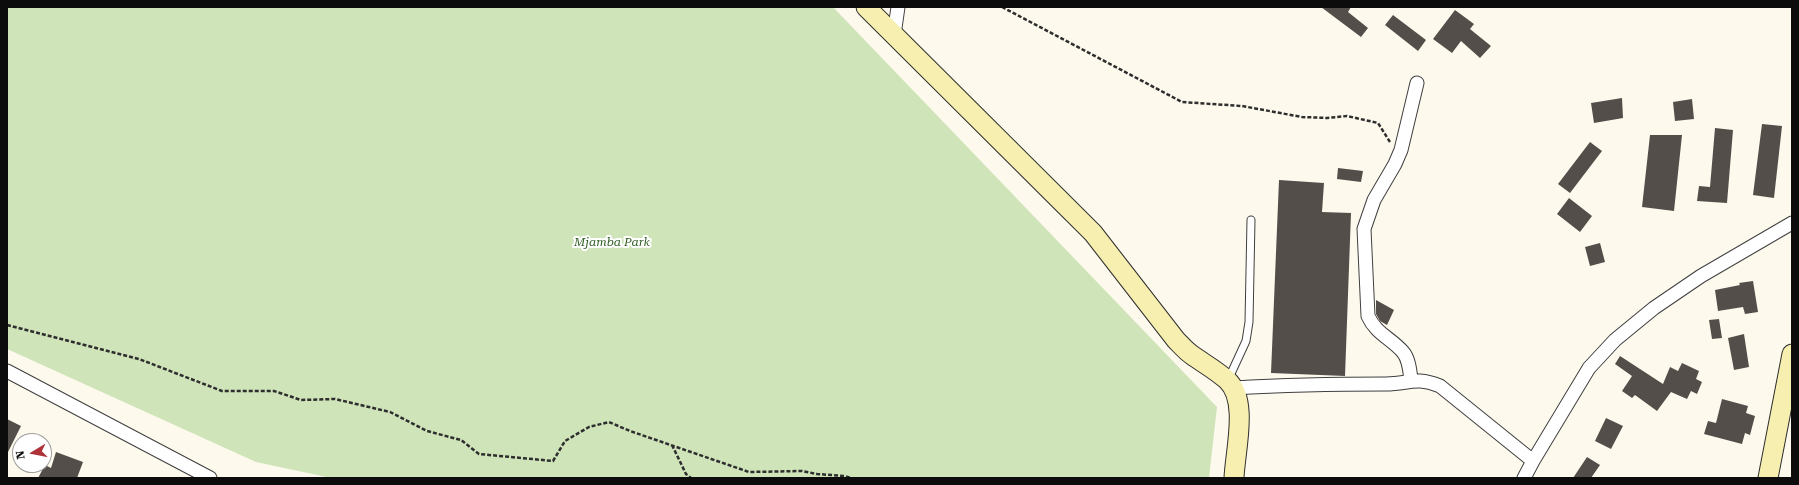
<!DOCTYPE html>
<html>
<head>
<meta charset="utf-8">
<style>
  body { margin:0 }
  #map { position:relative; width:1799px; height:485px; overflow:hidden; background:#fdfaed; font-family:"Roboto Serif",serif }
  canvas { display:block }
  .frame { position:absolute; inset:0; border:8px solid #0c0c0c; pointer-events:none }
  .north { position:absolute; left:12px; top:433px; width:40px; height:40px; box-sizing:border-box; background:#fff; border:1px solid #9e9e9e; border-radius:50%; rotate:260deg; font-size:11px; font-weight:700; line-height:16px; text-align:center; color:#0c0c0c }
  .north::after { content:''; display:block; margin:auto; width:14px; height:18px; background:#ae3338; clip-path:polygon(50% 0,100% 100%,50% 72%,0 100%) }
</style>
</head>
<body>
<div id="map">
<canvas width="1799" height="485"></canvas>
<div class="frame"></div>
<div class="north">N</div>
</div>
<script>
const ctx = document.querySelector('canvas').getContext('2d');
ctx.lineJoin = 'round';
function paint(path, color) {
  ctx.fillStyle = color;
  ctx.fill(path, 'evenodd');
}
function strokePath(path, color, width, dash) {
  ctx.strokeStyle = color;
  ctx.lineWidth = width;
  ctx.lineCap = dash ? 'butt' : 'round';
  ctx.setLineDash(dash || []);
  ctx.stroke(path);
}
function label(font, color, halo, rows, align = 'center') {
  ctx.font = font + ' "Roboto Serif",serif';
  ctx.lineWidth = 4;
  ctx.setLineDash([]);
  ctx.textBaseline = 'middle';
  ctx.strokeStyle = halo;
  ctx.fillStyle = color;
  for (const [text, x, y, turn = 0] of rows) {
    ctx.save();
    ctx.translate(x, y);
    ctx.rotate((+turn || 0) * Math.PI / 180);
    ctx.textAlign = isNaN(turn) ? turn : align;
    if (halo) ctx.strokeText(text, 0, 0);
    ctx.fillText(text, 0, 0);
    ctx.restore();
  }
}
paint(new Path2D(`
  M7 7H833L1217 407 1209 478H331L256 462 7 349Z`), '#d0e4ba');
paint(new Path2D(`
  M1321 7H1351L1348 12 1368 28 1361 37Z
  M1455 10 1474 24 1470 29 1491 46 1480 58 1461 41 1452 53 1433 39Z
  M1393 15 1426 40 1418 51 1385 25Z
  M1622 98 1623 118 1594 123 1591 103Z
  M1692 99 1694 119 1675 121 1673 102Z
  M1762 124 1782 126 1774 198 1753 195Z
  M1715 128 1733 130 1727 203 1697 201 1699 186 1710 187Z
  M1650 135H1682L1674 211 1642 207Z
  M1590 142 1602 151 1570 193 1558 184Z
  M1338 168 1363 171 1361 182 1337 179Z
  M1279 180 1324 183 1322 212 1351 213 1345 376 1271 373Z
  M1569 198 1592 216 1580 232 1557 214Z
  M1600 243 1605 262 1590 266 1585 247Z
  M1753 281 1758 312 1745 314 1743 307 1718 311 1715 290 1740 285 1739 283Z
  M1376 300 1394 310 1387 325 1380 321 1376 314Z
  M1719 319 1722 338 1712 339 1709 320Z
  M1744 334 1749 367 1734 370 1728 338Z
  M1620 356 1663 384 1670 367 1678 371 1682 363 1699 371 1696 379 1702 382 1697 394 1691 391 1687 399 1671 392 1657 411 1635 395 1632 398 1622 391 1632 376 1615 364Z
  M1722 399 1748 406 1746 413 1755 416 1750 435 1745 433 1742 444 1704 434 1708 421 1716 423Z
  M1606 418 1623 426 1611 449 1595 441Z
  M7 419 21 426 7 454Z
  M56 452 83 462 77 478H38L45 465 51 468Z
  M1587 457 1600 465 1591 478H1573Z`), '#544e4a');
const service = new Path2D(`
  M1228 380 1246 341 1249 322 1251 220`);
const minor = new Path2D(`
  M894 35 898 7
  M7 371 210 478
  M1411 380C1410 371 1409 359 1403 352 1391 338 1376 334 1368 316L1364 229 1374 200 1395 164 1401 150 1417 83
  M1234 388C1285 385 1335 384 1386 384 1409 384 1415 376 1440 386L1533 461
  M1524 478 1533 461 1589 368 1615 340 1654 308 1701 276 1792 223`);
const secondary = new Path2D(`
  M866 7 1093 233 1176 340C1181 345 1186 351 1192 355 1203 363 1216 370 1227 380 1249 400 1235 451 1234 478
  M1768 478 1792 354`);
strokePath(service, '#3f3f3f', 9);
strokePath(minor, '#3f3f3f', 15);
strokePath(secondary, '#2e2e2e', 21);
strokePath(new Path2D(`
  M1002 7 1182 102 1242 106 1302 117 1327 118 1347 116 1378 123 1390 142
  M7 325 139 359 222 391H274L301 400 335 399 390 412 427 431 461 440 479 454 553 461 565 441 589 427 609 422 630 431 749 472 802 471 817 474 845 476 851 478
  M672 445 686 474 691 478`), '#2e2e2e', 2.5, [4, 2]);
strokePath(service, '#fff', 7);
strokePath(minor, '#fff', 13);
strokePath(secondary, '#f7efaf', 19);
label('italic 12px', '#2f5d23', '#fff', [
  ["Mjamba Park",612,242]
]);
</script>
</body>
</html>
